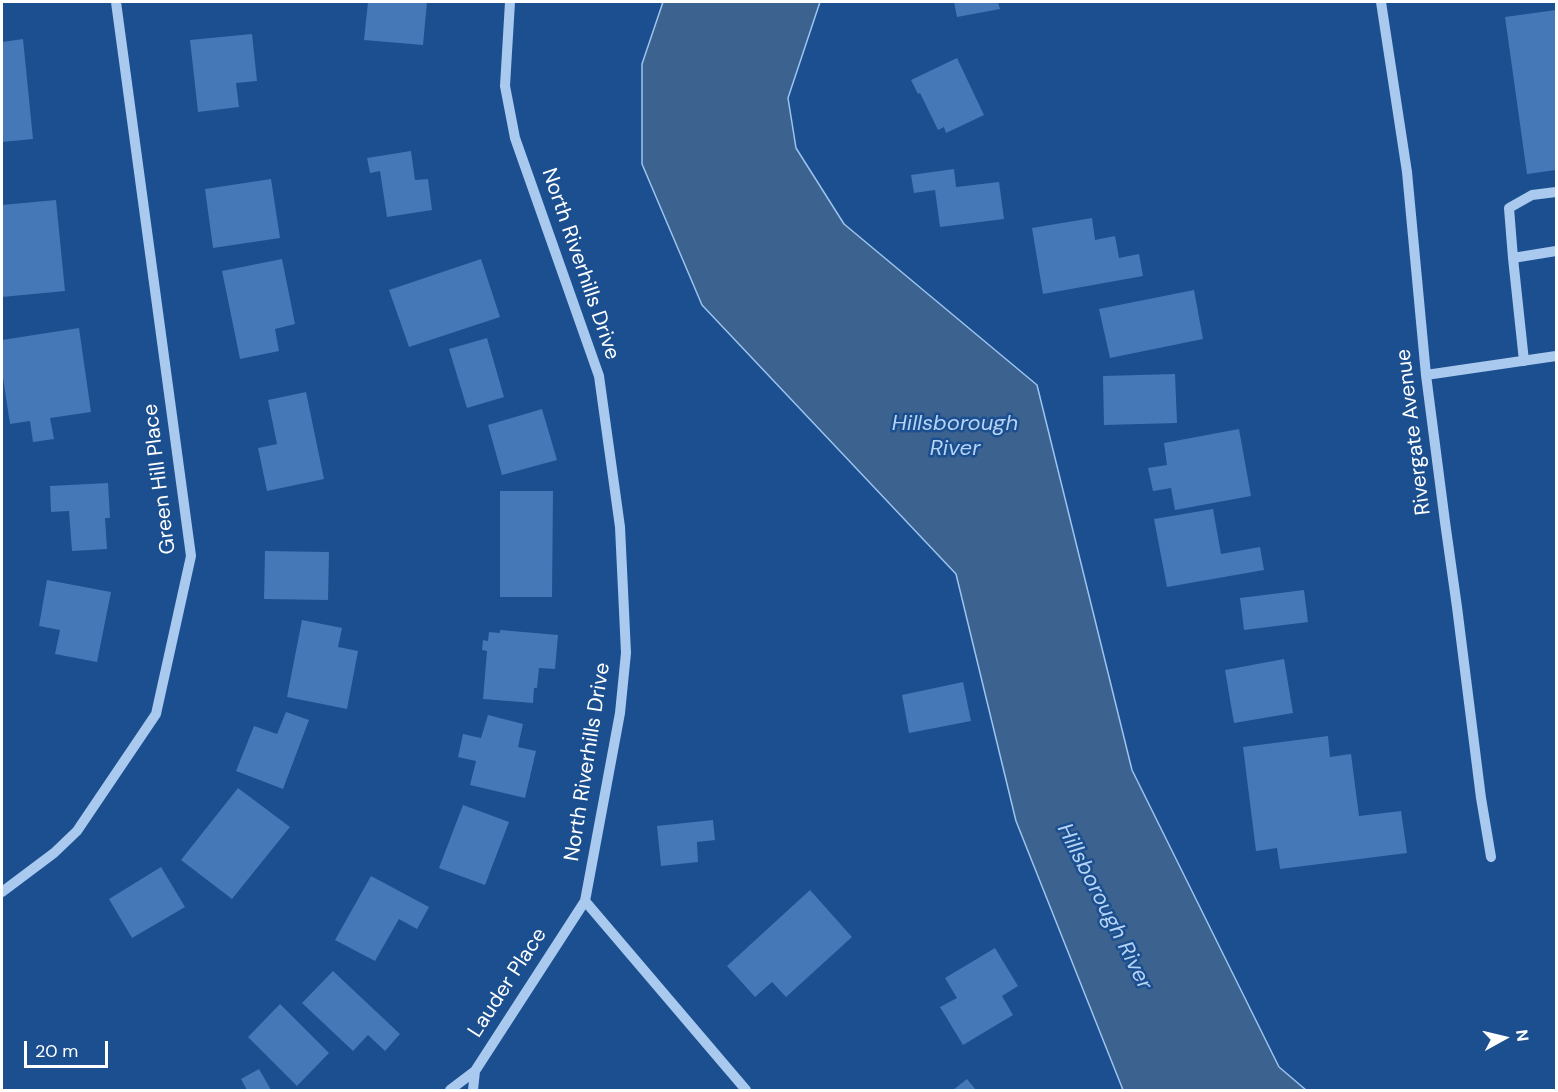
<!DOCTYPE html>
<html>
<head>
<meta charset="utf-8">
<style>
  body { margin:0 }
  #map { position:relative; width:1558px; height:1092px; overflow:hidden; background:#1b4f8f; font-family:"DM Sans",sans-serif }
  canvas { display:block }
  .frame { position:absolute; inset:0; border:3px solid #fff; pointer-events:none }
  .north { position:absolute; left:1474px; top:1008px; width:60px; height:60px; -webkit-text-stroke:4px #1b4f8f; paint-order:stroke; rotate:82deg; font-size:16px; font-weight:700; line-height:24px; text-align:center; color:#fff }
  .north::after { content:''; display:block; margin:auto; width:21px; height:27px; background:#fff; clip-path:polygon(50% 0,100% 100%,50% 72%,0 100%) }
  .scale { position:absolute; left:24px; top:1041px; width:84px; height:27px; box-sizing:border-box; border:3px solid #fff; border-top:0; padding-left:8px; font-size:18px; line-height:21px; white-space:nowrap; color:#fff; -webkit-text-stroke:4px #1b4f8f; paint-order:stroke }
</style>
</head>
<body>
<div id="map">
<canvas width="1558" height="1092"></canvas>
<div class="frame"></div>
<div class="north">N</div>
<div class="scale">20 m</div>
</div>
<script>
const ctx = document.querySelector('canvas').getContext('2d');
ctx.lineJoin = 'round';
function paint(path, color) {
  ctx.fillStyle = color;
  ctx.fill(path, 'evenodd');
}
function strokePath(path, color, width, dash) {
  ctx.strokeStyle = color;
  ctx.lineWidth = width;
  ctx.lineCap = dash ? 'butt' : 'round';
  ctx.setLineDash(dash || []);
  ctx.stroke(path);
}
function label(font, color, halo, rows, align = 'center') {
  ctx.font = font + ' "DM Sans",sans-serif';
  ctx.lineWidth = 5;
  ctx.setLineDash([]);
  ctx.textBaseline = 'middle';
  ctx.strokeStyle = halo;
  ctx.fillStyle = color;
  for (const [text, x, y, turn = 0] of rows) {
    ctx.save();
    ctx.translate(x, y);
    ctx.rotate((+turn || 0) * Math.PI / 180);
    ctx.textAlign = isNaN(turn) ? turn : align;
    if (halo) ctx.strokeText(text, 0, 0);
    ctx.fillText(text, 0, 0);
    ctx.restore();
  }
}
const water = new Path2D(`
  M663 2H820L788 98 796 148 844 224 1037 385 1132 770 1279 1067 1306 1090H1123L1016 821 956 574 702 305 642 164V64Z`);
paint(water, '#3c6290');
strokePath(water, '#9cc4f0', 1.5);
paint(new Path2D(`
  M368 2 387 3V2H427L423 45 364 40Z
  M954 2H998L1000 9 957 17Z
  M1556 10V170L1527 174 1505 17Z
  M252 34 257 81 236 83 239 107 198 112 190 40Z
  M23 39 33 139 2 142V42Z
  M957 58 984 115 946 133 944 127 938 130 920 93 918 94 911 80Z
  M411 151 415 180 428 179 432 210 387 217 380 171 370 173 367 158Z
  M954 169 956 187 999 182 1004 219 940 227 935 190 914 193 911 175Z
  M271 179 280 238 213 248 205 189Z
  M56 200 65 291 2 297V205Z
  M1092 218 1095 240 1115 236 1119 258 1139 254 1143 276 1043 294 1032 228Z
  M282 259 295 324 275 329 279 351 240 359 222 271Z
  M481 259 500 317 409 347 389 290Z
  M1194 290 1203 339 1110 358 1099 309Z
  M79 328 91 412 50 418 54 439 33 442 30 421 10 424 2 371V340Z
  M487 338 504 397 467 408 449 349Z
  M1175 374 1177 423 1104 425 1103 376Z
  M306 392 324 479 267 491 258 448 277 444 268 400Z
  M542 409 557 460 502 475 488 425Z
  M1239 429 1251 496 1175 510 1171 488 1153 491 1148 468 1167 465 1164 443Z
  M108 483 110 518H105L107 549 72 551 69 511 51 512 50 486Z
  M500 491H553L552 597H500Z
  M1213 509 1221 554 1260 547 1264 570 1167 587 1154 519Z
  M265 551 329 552 328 600 264 599Z
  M47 580 111 592 97 662 55 654 60 630 39 626Z
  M1304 590 1308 622 1244 630 1240 598Z
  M302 620 342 628 338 647 358 651 347 709 287 697Z
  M500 630 558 635 555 669 539 668 537 688H534L533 703 483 699 487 651 482 650 483 640 488 641 489 632 500 633Z
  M1284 659 1293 713 1234 723 1225 670Z
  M963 682 971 721 909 733 902 695Z
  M286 712 309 720 283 789 236 771 254 726 277 734Z
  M488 715 523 724 518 747 536 751 525 798 470 785 476 761 458 757 463 734 481 738Z
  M1328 736 1330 757 1351 754 1359 816 1401 811 1407 853 1280 869 1277 848 1256 851 1243 747Z
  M238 788 290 827 232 899 181 860Z
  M463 805 509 822 485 885 439 868Z
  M713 820 715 840 697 842 698 862 661 866 657 826Z
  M161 867 185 907 132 938 109 899Z
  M371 876 429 907 417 929 399 919 375 961 335 940Z
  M810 890 852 937 786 997 772 982 755 997 727 966Z
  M995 948 1018 986 1002 996 1013 1015 963 1045 940 1007 957 998 945 978Z
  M333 971 400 1034 385 1051 368 1035 353 1051 302 1003Z
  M280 1004 329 1053 297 1086 248 1037Z
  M259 1069 271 1090H247L241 1079Z
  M967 1079 976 1090H953Z`), '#4478b7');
strokePath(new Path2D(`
  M510 2 505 86 515 138 599 376 620 527 626 653 620 713 585 901 746 1090
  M1381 2 1407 172 1426 375 1445 522 1457 607 1481 798 1491 857
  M1513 258 1509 208 1532 195 1556 192
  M1524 361 1513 258 1556 251
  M1426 375 1556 356
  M2 892 54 853 77 831 156 714 191 556 116 2
  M450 1090 475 1071
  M473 1090 475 1071 585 901`), '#a9c9ee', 10);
label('21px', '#fff', '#1b4f8f', [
  ["North Riverhills Drive",580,264,71],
  ["Rivergate Avenue",1414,432,-97],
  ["Green Hill Place",160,479,-97],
  ["North Riverhills Drive",588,762,-81],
  ["Lauder Place",508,983,-57]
]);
label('italic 22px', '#b5d3f5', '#1b4f8f', [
  ["Hillsborough",955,424],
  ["River",955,449],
  ["Hillsborough River",1104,907,63]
]);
</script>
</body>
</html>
